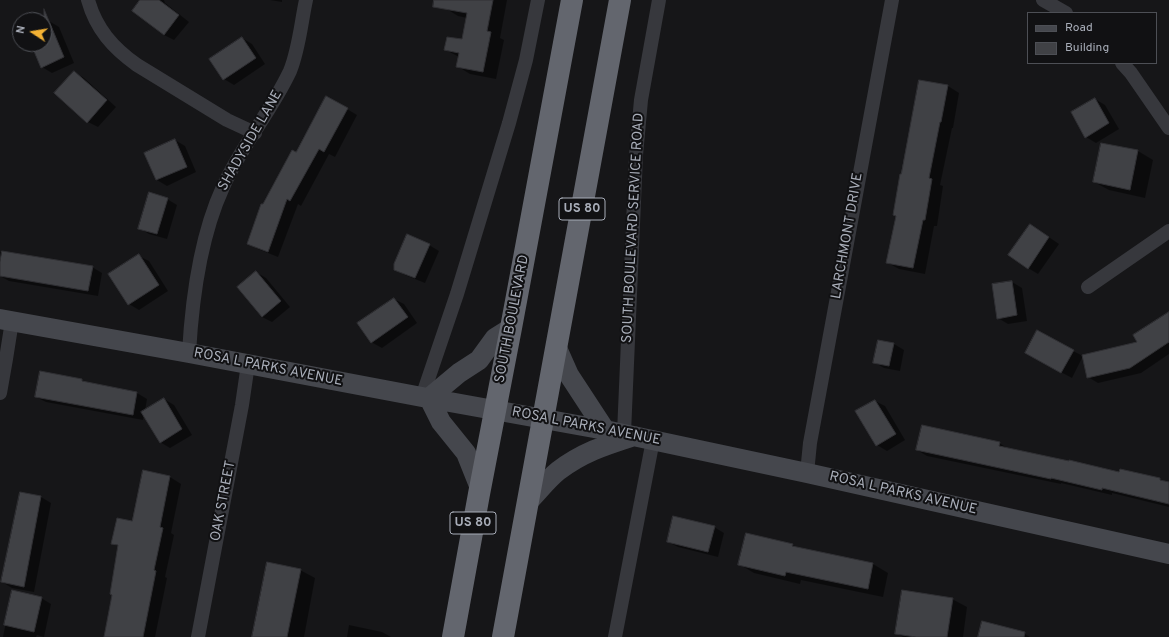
<!DOCTYPE html>
<html>
<head>
<meta charset="utf-8">
<style>
  body { margin:0 }
  #map { position:relative; width:1169px; height:637px; overflow:hidden; background:#161618; font-family:Overpass,sans-serif }
  canvas { display:block }
  .legend { position:absolute; left:1027px; top:12px; width:130px; height:52px; box-sizing:border-box; background:#111113; border:1px solid #4d4f55; margin:0; padding:5px 7px; list-style:none; font-size:12px; color:#a8adb8 }
  .legend li { display:flex; align-items:center; gap:8px; height:20px }
  .legend b { width:20px; border:1px solid #4d4f55 }
  .north { position:absolute; left:12px; top:12px; width:40px; height:40px; box-sizing:border-box; background:#111113; border:1px solid #4d4f55; border-radius:50%; rotate:282deg; font-size:11px; font-weight:700; line-height:16px; text-align:center; color:#a8adb8 }
  .north::after { content:''; display:block; margin:auto; width:14px; height:18px; background:#f2b134; clip-path:polygon(50% 0,100% 100%,50% 72%,0 100%) }
</style>
</head>
<body>
<div id="map">
<canvas width="1169" height="637"></canvas>
<ul class="legend">
<li><b style="height:5px;background:#45474d"></b>Road</li>
<li><b style="height:11px;background:#404145"></b>Building</li>
</ul>
<div class="north">N</div>
</div>
<script>
const ctx = document.querySelector('canvas').getContext('2d');
ctx.lineJoin = 'round';
function paint(path, color) {
  ctx.fillStyle = color;
  ctx.fill(path, 'evenodd');
}
function strokePath(path, color, width, dash) {
  ctx.strokeStyle = color;
  ctx.lineWidth = width;
  ctx.lineCap = dash ? 'butt' : 'round';
  ctx.setLineDash(dash || []);
  ctx.stroke(path);
}
function label(font, color, halo, rows, align = 'center') {
  ctx.font = font + ' Overpass,sans-serif';
  ctx.lineWidth = 4;
  ctx.setLineDash([]);
  ctx.textBaseline = 'middle';
  ctx.strokeStyle = halo;
  ctx.fillStyle = color;
  for (const [text, x, y, turn = 0] of rows) {
    ctx.save();
    ctx.translate(x, y);
    ctx.rotate((+turn || 0) * Math.PI / 180);
    ctx.textAlign = isNaN(turn) ? turn : align;
    if (halo) ctx.strokeText(text, 0, 0);
    ctx.fillText(text, 0, 0);
    ctx.restore();
  }
}
paint(new Path2D(`
  M141 0H164L165 3 189 22 174 40 164 35 133 11Z
  M270 0H282V2Z
  M447 0H507L500 38 504 40 496 79 470 74 457 66 459 57 446 50 462 40 467 18 458 16 445 8Z
  M49 21 59 27 74 63 52 73 42 67 32 44H44V23Z
  M242 38 252 44 265 64 234 85 224 79Z
  M74 72 84 78 116 107 98 127 88 122Z
  M948 86 959 93 953 128H952L940 185 943 186 937 226H934L925 274 899 269 888 263 897 216 902 175Z
  M1095 99 1105 105 1119 129 1096 143 1086 137Z
  M347 109 357 115 335 157 329 154 301 206 298 204 278 257 258 249 248 243 297 154Z
  M175 140 185 146 196 172 167 186 157 180 145 153Z
  M1138 151 1153 160 1145 198 1109 190 1094 182Z
  M167 199 177 205 167 239 149 234 139 228Z
  M1031 225 1059 244 1038 274 1028 268Z
  M429 245 439 251 425 283 405 275 395 269Z
  M0 252 92 267 102 273 98 296 9 281 0 276Z
  M139 256 149 261 168 291 139 310 129 304 110 275Z
  M256 272 266 278 290 307 272 322 262 317Z
  M1012 282 1022 288 1027 321 1008 324 998 318Z
  M394 299 404 304 417 323 382 348 371 342Z
  M1169 314V354L1141 373 1098 383 1088 377 1139 343Z
  M894 344 904 350 900 371 884 368 874 362Z
  M1073 351 1083 356 1072 378 1036 359Z
  M82 380 87 383 137 393 147 399 145 411 164 399 174 405 192 435 170 448 160 442 144 414 143 420 46 402 36 397Z
  M875 401 885 406 905 440 887 451 877 445Z
  M999 443 1009 449 1120 473 1160 479 1169 483V507L1112 493V495L1061 483V484L927 456 917 450Z
  M144 472 170 477 181 484 171 533 174 535 165 577 167 578 155 637H105L113 595 119 547 113 543 133 523Z
  M21 493 41 497 51 503 34 592 12 588 2 582Z
  M714 527 724 533 718 557 678 547 668 542Z
  M792 545 799 548 873 564 888 573 883 597 801 580 800 584 754 573 739 564Z
  M300 570 315 578 304 637H253Z
  M12 592 41 598 51 604 44 637 37 635 36 637H3Z
  M952 599 967 607 963 637H903L896 633Z
  M349 625 382 632 391 637H347Z
  M1021 632 1030 637H980Z`), '#0007');
const building = new Path2D(`
  M140 0H159L179 15 164 35 132 11Z
  M434 0H493L487 31 491 32 483 72 456 67 459 53 444 50 447 37 462 39 467 13 433 7Z
  M44 9 64 57 41 68 31 44H44Z
  M242 37 256 58 223 80 209 59Z
  M74 71 107 100 87 123 54 93Z
  M919 80 948 85 941 122H940L929 178 932 179 925 220H923L913 268 886 263 896 216 893 215 900 174H901Z
  M326 96 348 108 324 152 319 149 290 201 287 199 268 252 247 244 261 204H263L292 150 296 152Z
  M1095 98 1109 123 1085 138 1071 112Z
  M175 139 187 167 156 180 144 153Z
  M1101 143 1138 150 1130 190 1093 182Z
  M149 192 168 198 157 234 138 229Z
  M1030 224 1049 237 1028 269 1008 255Z
  M407 234 430 244 415 278 394 270V264Z
  M2 251 93 266 88 291 0 276V262Z
  M139 254 159 285 128 305 108 274Z
  M256 271 281 301 262 317 237 287Z
  M1012 281 1017 315 997 319 992 284Z
  M394 298 408 317 371 343 357 323Z
  M1169 312V342L1130 368 1087 378 1082 355 1137 342 1133 335Z
  M1037 330 1074 350 1061 373 1025 353Z
  M878 340 894 343 889 366 873 363Z
  M40 371 82 379V381L137 392 133 415 35 397Z
  M164 398 182 429 160 443 141 412Z
  M875 400 896 434 876 446 855 411Z
  M922 425 1000 442 999 446 1069 461V460L1119 472 1120 469 1160 478V480L1169 482V504L1102 488V490L1051 478V479L916 450Z
  M143 470 170 476 160 527 163 528 154 570 156 571 143 637H104L112 595 110 594 118 545 111 544 117 518 132 521Z
  M20 492 41 496 24 587 1 582Z
  M673 516 715 526 708 552 667 542Z
  M746 533 793 544 792 546 873 563 868 589 786 572 785 576 738 565Z
  M267 562 301 569 287 637H252Z
  M12 590 42 597 34 632 4 625Z
  M902 590 953 598 947 637H916L895 634Z
  M982 621 1025 632 1024 637H978Z`);
paint(building, '#404145');
strokePath(building, '#303034', 1);
strokePath(new Path2D(`
  M88 0C96 29 113 48 137 65L227 120 255 133
  M1043 0 1066 13
  M1122 63 1131 73 1169 128
  M1088 287 1169 231
  M189 353C192 299 200 237 223 187 241 146 271 112 290 71 299 49 301 23 306 0
  M0 393 6 359 12 321
  M422 397 457 294 509 123 526 60 538 0
  M624 433 636 155 641 100 659 0
  M807 473 810 443 892 0
  M198 637 242 405 248 364
  M615 637 653 440`), '#37383d', 14);
strokePath(new Path2D(`
  M0 319 189 353 422 397 605 430 807 473 1169 554
  M557 348 569 375 605 430
  M480 488 466 453 441 422 429 398 459 373 479 360 495 338 511 328
  M528 502C538 492 547 480 558 471 583 452 606 445 634 436`), '#45474d', 20);
strokePath(new Path2D(`
  M453 637 479 494 511 328 572 0
  M503 637 620 0`), '#63666e', 22);
for (const [x, y, w] of [
  [582,209,46],
  [473,523,46]
]) {
  const box = new Path2D();
  box.roundRect(x - w / 2, y - 11, w, 22, 3);
  ctx.fillStyle = '#111113';
  ctx.fill(box);
  strokePath(box, '#a8adb8', 1);
}
label('bold 13px', '#a8adb8', null, [
  ["US 80",582,209],
  ["US 80",473,523]
]);
label('14px', '#a8adb8', '#111113', [
  ["SHADYSIDE LANE",251,141,-60],
  ["SOUTH BOULEVARD SERVICE ROAD",634,228,-87],
  ["LARCHMONT DRIVE",848,236,-80],
  ["SOUTH BOULEVARD",513,319,-79],
  ["ROSA L PARKS AVENUE",268,368,11],
  ["ROSA L PARKS AVENUE",586,427,11],
  ["ROSA L PARKS AVENUE",903,494,13],
  ["OAK STREET",224,501,-79]
]);
</script>
</body>
</html>
